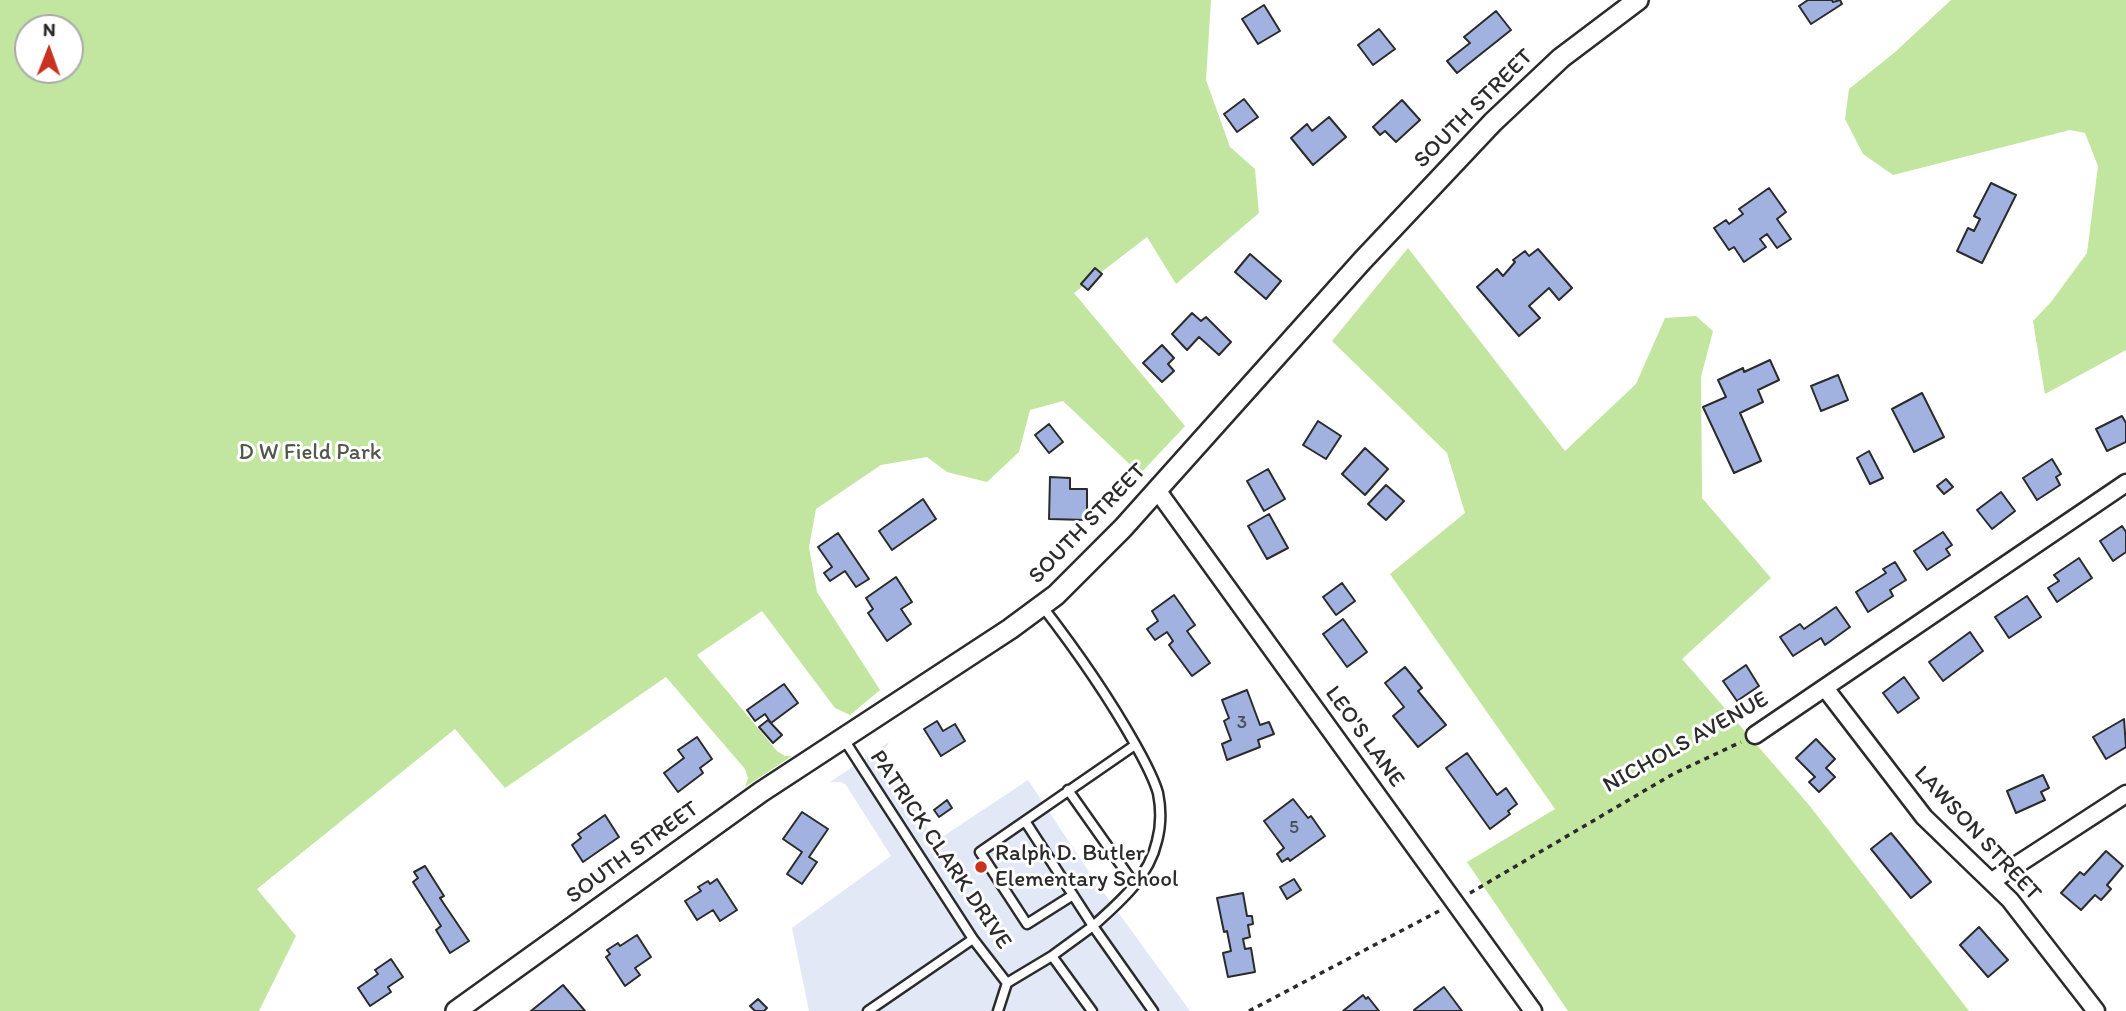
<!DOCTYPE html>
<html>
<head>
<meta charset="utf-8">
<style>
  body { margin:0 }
  #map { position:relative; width:2126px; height:1011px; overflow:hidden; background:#fff; font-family:Itim,sans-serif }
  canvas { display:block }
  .north { position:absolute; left:14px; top:14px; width:70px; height:70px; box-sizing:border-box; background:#fff; border:2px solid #aaa; border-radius:50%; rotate:1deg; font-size:19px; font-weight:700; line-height:28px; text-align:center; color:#2b2b2b }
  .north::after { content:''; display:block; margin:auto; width:24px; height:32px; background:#c8321e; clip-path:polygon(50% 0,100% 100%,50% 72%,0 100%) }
</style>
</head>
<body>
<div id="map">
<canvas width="2126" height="1011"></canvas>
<div class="north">N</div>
</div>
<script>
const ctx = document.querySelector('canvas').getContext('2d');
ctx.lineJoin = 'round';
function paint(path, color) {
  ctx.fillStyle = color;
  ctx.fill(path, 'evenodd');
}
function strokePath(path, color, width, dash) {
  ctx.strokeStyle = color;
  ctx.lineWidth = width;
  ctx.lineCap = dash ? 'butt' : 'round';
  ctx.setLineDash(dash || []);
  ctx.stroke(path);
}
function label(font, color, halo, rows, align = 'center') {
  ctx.font = font + ' Itim,sans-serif';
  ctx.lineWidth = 6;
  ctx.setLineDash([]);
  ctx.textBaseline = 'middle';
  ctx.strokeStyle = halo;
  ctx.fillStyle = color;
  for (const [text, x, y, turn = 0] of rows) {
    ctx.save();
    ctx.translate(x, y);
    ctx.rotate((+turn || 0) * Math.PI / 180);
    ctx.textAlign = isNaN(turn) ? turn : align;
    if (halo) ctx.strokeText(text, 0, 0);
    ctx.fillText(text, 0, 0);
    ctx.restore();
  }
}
paint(new Path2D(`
  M889 742 885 749V763L936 841 1028 780 1093 878 1190 1011H809L792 928 891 856 846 785 841 782H830Z`), '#e3e8f6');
paint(new Path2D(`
  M0 0H1211L1206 80 1230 147 1255 169 1259 213 1176 284 1147 237 1074 293 1185 426 1140 474 1063 401 1030 410 1019 452 987 482 947 472 927 457 881 465 816 509 809 547 817 592 880 690 850 715 835 708 762 611 697 655 777 751 785 756H792L745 787 748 778 745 769 666 677 505 788 455 729 257 889 296 936 259 1011H0ZM28 28H70V70H28Z
  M1951 0H2126V350L2045 394 2033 321 2051 302 2087 253 2098 166 2085 133 2070 130 1893 175 1863 154 1845 119 1849 89 1894 53Z
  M1408 248 1565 451 1636 384 1665 318 1696 316 1713 331 1701 377 1702 498 1771 578 1682 659 1809 805 1969 1011H1568L1467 862 1555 809 1390 574 1465 513 1447 453 1332 341Z`), '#c2e59f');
const building = new Path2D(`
  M1808 0H1832L1833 2 1840 0 1842 4 1811 24 1799 6Z
  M1264 5 1280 31 1258 44 1242 19Z
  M1496 11 1511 30 1457 73 1447 61 1470 43 1464 37Z
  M1379 29 1395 49 1373 65 1358 45Z
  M1244 99 1258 117 1237 132 1224 114Z
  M1402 100 1420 120 1396 142 1385 131 1380 135 1373 127Z
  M1329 117 1346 137 1313 165 1291 138 1307 124 1312 131Z
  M1991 183 2016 195 1982 263 1957 251 1968 228 1974 231 1980 219 1974 216Z
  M1769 188 1786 212 1777 219 1791 239 1777 248 1767 234 1760 239 1766 247 1744 262 1734 247 1729 250 1714 228 1726 220 1729 224 1743 214 1739 209Z
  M1538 249 1572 288 1559 300 1549 288 1529 306 1540 318 1519 336 1477 287 1497 269 1503 276 1515 262 1513 260 1525 251 1529 256Z
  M1250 254 1281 281 1266 299 1235 272Z
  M1095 268 1102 274 1088 290 1081 284Z
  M1192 313 1201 321 1206 317 1231 342 1219 355 1199 337 1187 350 1172 334Z
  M1162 345 1174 358 1168 364 1174 371 1162 382 1143 363Z
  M1770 360 1779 380 1758 390 1763 402 1740 413 1761 461 1734 473 1703 407 1726 397 1718 380 1743 368 1744 372Z
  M1838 375 1848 400 1821 411 1811 386Z
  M1922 393 1944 437 1914 452 1892 409Z
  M2122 416 2126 423V442L2107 451 2096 429Z
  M1318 421 1341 436 1326 459 1303 445Z
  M1049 424 1063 442 1049 453 1035 435Z
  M1365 448 1388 469 1365 495 1342 474Z
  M1869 451 1883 478 1870 484 1857 458Z
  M2052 459 2061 474 2056 477 2060 485 2037 500 2023 478Z
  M1268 469 1285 499 1264 511 1247 481Z
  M1050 477 1070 478V489H1087V520L1049 519Z
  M1946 479 1953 487 1944 494 1937 486Z
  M1386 485 1404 501 1386 520 1368 504Z
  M2001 492 2015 511 1992 529 1977 510Z
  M923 499 936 519 892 550 879 531Z
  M1269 514 1288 548 1267 559 1248 526Z
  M2122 526 2126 532V552L2113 561 2100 541Z
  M1943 532 1952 545 1946 549 1950 555 1927 570 1914 551Z
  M838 533 869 579 856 587 845 571 830 581 824 573 832 567 818 547Z
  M2079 558 2092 578 2057 602 2048 588 2059 581 2054 575Z
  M1895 562 1906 580 1890 590 1893 596 1868 612 1856 592 1886 573 1883 569Z
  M896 577 912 602 901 609 911 624 887 641 868 613 873 609 866 598Z
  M1342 583 1355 601 1336 615 1323 597Z
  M1174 595 1195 625 1187 631 1210 663 1192 676 1169 645 1173 641 1167 632 1155 640 1147 629 1158 621 1152 611Z
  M2027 596 2041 617 2009 638 1995 617Z
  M1836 607 1850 627 1825 645 1821 638 1793 656 1780 637 1800 624 1804 629Z
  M1343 619 1367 652 1347 667 1323 634Z
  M1970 632 1983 651 1943 681 1929 662Z
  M1746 665 1759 686 1737 701 1723 681Z
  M1405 667 1422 688 1418 691 1446 725 1418 747 1393 716 1404 707 1385 683Z
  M1904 677 1919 698 1898 713 1883 693Z
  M784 684 798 703 771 723 765 714 755 721 747 710Z
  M1247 690 1260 725 1269 722 1274 734 1258 740 1260 747 1227 760 1222 744 1231 740 1224 721 1229 718 1222 700Z
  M2124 719 2126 747 2106 759 2093 737Z
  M768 720 782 735 773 743 759 727Z
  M937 721 943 731 955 724 965 741 941 756 924 729Z
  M697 737 712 759 700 768 703 773 678 792 664 773 684 758 678 750Z
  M1816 739 1835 759 1826 768 1835 777 1819 792 1809 782 1815 777 1796 758Z
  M1467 753 1497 795 1506 788 1517 804 1508 811 1510 814 1490 829 1446 768Z
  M2043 775 2049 788 2041 792 2045 800 2016 813 2007 791Z
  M1293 799 1308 818 1311 816 1325 836 1290 861 1288 858 1282 862 1277 854 1284 848 1264 821Z
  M947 800 952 808 939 817 934 810Z
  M802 812 828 829 809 857 817 862 802 884 787 874 802 852 783 839Z
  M605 815 619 837 583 862 572 845 581 838 578 834Z
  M1891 833 1931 882 1911 898 1871 849Z
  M2106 851 2123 866 2107 885 2111 889 2101 900 2095 895 2081 910 2061 893 2080 872 2084 875Z
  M425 866 444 896 440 898 469 941 450 953 436 930 441 926 413 882 418 878 414 872Z
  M717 879 737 910 720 921 713 910 697 920 685 901 701 891 698 887 708 881 710 884Z
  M1294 879 1301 890 1287 899 1280 887Z
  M1243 893 1247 916H1252L1253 924 1248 925 1250 937 1243 939 1245 949 1251 948 1255 972 1228 977 1223 953 1231 951 1227 931 1224 932 1217 898Z
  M1979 927 2008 960 1988 977 1960 945Z
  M637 935 651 957 635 968 640 975 625 986 606 957 610 954 607 950 618 943 620 946Z
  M391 959 403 977 388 987 391 992 370 1006 358 988 378 974 375 970Z
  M563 985 585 1011H531Z
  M1444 987 1462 1011H1415L1414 1010Z
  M1363 995 1366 999 1368 997 1379 1011H1343Z
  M758 999 767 1008 764 1011H755L750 1006Z`);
paint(building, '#a1b2e1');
strokePath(building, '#2b2b2b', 2);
const service = new Path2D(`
  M843 738 973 939 1007 983
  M1068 790 1135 885
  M1025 821 1093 926C1120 902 1149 877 1157 841 1161 826 1161 808 1158 793 1153 776 1144 760 1135 744 1108 696 1076 650 1042 606
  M1073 895 1027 924 980 852 1135 745
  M1052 956 1092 1011
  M868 1011 973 939
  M998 1011 1007 983 1052 956 1093 926 1153 1011`);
const minor = new Path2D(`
  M1157 490 1533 1011
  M1825 688 1924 817 2010 900 2096 1011
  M1755 735 2126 483
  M1992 881 2126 794`);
const tertiary = new Path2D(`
  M456 1011 761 792 1010 629 1056 595 1123 528 1362 261 1493 122 1561 58 1638 0`);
strokePath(service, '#2b2b2b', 13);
strokePath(minor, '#2b2b2b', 21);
strokePath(tertiary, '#2b2b2b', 24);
strokePath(new Path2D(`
  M1470 893 1673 774 1741 742
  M1249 1011 1439 911`), '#2b2b2b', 3.5, [5, 5]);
strokePath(service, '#fff', 8);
strokePath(minor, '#fff', 16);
strokePath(tertiary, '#fff', 19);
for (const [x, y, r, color] of [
  [981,867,7,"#c8321e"]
]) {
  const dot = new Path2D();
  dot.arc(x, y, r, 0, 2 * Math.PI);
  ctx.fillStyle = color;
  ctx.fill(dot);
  strokePath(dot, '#fff', 2.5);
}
label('19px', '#484d58', null, [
  ["3",1242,723],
  ["5",1294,828]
]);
label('23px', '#2b2b2b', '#fff', [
  ["SOUTH STREET",1474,109,-45],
  ["SOUTH STREET",1088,524,-46],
  ["LEO'S LANE",1364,737,54],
  ["NICHOLS AVENUE",1686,743,-29],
  ["LAWSON STREET",1977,834,47],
  ["PATRICK CLARK DRIVE",940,850,56],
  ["SOUTH STREET",633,853,-36]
]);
label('23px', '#515a48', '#fff', [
  ["D W Field Park",310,453]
]);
label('23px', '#2b2b2b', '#fff', [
  ["Ralph D. Butler",995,854],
  ["Elementary School",995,880]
], 'left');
</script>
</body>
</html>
